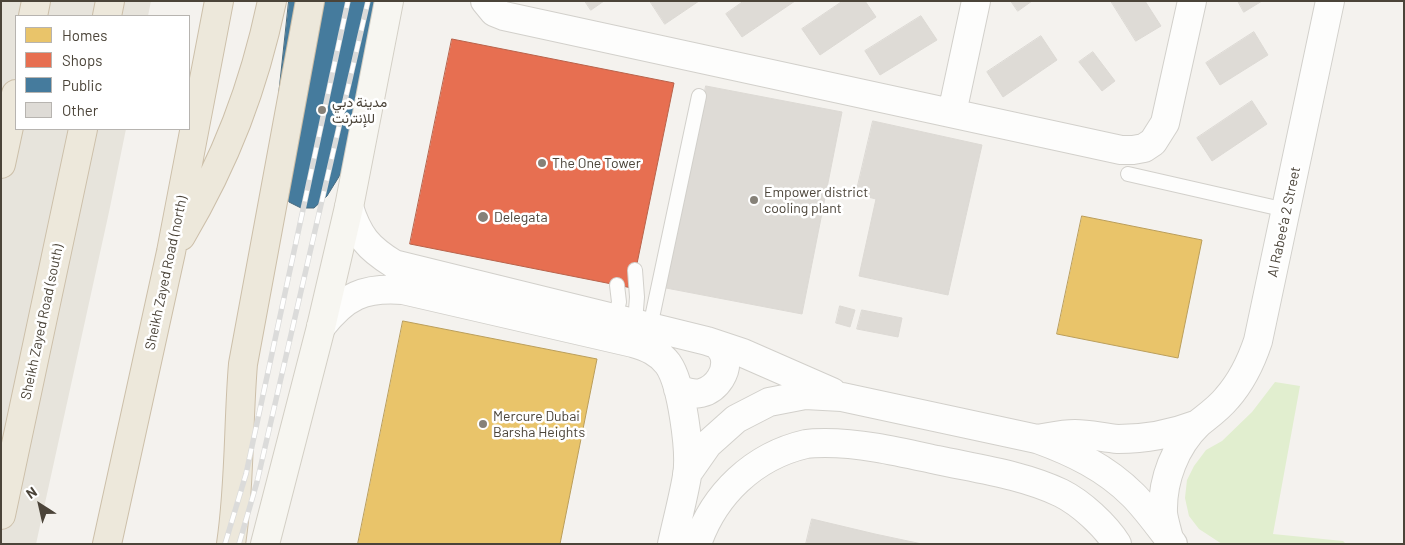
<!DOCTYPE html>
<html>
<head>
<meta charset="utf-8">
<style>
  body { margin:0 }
  #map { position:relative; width:1405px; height:545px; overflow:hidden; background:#f4f2ee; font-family:Barlow,sans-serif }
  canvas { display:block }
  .frame { position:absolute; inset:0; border:2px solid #4b4439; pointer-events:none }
  .legend { position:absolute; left:15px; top:15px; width:175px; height:115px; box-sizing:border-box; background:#fff; border:1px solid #b7b4b0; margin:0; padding:6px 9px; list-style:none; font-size:15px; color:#4b4439 }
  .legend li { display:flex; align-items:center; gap:10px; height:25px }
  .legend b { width:25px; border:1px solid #b7b4b0 }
  .north { position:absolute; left:15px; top:480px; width:50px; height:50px; -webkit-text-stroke:4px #fff; paint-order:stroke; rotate:325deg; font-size:14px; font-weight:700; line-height:20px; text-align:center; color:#4b4439 }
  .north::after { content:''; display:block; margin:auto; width:18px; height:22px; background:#4b4439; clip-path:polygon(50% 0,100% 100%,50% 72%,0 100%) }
</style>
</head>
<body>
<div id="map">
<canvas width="1405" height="545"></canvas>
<div class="frame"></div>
<ul class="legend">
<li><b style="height:14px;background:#e9c46a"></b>Homes</li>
<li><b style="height:14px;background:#e76f51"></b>Shops</li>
<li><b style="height:14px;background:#457b9d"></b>Public</li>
<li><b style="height:14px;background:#dedbd6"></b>Other</li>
</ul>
<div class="north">N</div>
</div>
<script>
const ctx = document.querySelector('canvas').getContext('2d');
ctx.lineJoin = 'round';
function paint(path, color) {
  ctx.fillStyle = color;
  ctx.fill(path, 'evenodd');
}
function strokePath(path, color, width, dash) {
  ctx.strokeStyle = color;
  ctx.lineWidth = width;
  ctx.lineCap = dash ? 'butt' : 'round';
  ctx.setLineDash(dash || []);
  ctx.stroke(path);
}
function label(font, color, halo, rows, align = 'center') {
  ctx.font = font + ' Barlow,Vazirmatn,sans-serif';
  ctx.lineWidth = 5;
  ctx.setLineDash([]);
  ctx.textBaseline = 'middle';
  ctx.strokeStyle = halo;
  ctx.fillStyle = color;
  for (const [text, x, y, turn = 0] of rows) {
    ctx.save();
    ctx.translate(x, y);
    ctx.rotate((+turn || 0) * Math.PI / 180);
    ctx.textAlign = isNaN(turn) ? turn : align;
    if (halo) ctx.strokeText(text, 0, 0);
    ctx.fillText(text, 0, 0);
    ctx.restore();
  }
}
paint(new Path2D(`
  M1 1H151L148 16H16V129H126L109 212 36 544H1Z`), '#e7e4dc');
paint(new Path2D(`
  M1275 382 1300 386 1273 534 1343 541 1346 544H1222L1199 529 1189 516 1185 498 1187 480 1194 466 1206 450 1222 441 1252 412Z`), '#e1eecf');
const homes = new Path2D(`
  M1082 216 1202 240 1178 358 1057 334Z
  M403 321 597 359 560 544H358Z`);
paint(homes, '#e9c46a');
strokePath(homes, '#ba9e5b', 1);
const shops = new Path2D(`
  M452 39 674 83 632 288 410 244Z`);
paint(shops, '#e76f51');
strokePath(shops, '#b8624a', 1);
const public = new Path2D(`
  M289 1H399L353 149 340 175 327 196 314 208H301L289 202 282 187 278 101Z`);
paint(public, '#457b9d');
strokePath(public, '#476a7f', 1);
const building = new Path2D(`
  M585 1H604L591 10Z
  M650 1H699L665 24Z
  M744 1H795L742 37 726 14Z
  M843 1H865L876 17 820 55 802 29Z
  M1011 1H1032L1018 11Z
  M1111 1H1145L1161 26 1136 41Z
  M1238 1H1262L1244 12Z
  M921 16 937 40 880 75 865 51Z
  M1254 32 1268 55 1220 85 1206 63Z
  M1041 36 1057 60 1003 97 987 72Z
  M1093 52 1115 81 1102 91 1079 62Z
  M706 86 842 112 802 314 666 288Z
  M1252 101 1267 124 1212 161 1197 138Z
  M873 121 982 145 948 295 859 276 876 199 856 194Z
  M840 306 855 310 850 327 836 323Z
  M862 310 902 318 898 337 857 329Z
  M812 519 875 534 922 544H806Z`);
paint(building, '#dedbd6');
strokePath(building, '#dcd9d4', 1);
const service = new Path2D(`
  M1128 174 1286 210
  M615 319 619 302 617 285
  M635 323 637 297 635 270
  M650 327 699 96`);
const minor = new Path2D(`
  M485 1 494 12 504 16 1121 150H1133L1144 148 1153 142 1165 123 1192 1
  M952 113 976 1
  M1037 439C1050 437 1062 434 1075 434 1090 434 1104 438 1118 439 1146 439 1172 434 1198 424
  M1169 539C1167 530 1164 521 1163 513 1162 480 1175 446 1199 423 1209 415 1219 408 1227 398 1242 381 1251 362 1258 341L1330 1`);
const tertiary = new Path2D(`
  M349 207C358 236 368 248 394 264L707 341 743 353 832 392
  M321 327C345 296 364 287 403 290L633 343C647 347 659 352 668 364 682 384 691 452 687 476 683 499 677 521 672 544
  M678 389C686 392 693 395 701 393 717 389 729 371 724 355 723 352 720 348 718 345
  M687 474 708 444 736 419 769 402 805 395 842 397 1037 439C1073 452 1106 468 1133 495 1148 510 1160 528 1173 544
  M697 544C714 494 754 456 806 444 812 443 819 443 825 443 863 443 900 452 937 460 979 469 1023 475 1061 493 1081 503 1105 525 1117 544`);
const secondary = new Path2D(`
  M265 544 321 327 349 207 389 1`);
const motorway = new Path2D(`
  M33 16 36 1
  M107 16 110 1
  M1 164 16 94
  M181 236C226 160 254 87 272 1
  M1 515 83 129
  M107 544 171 252 219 1
  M231 544C240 484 238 424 243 364L310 1`);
strokePath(service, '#d2d0cb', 16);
strokePath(minor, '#d2d0cb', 30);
strokePath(tertiary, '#d2d0cb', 30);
strokePath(secondary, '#d3cfc5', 30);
strokePath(motorway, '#ccbfa9', 30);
strokePath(service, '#fdfdfc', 14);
strokePath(minor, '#fdfdfc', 28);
strokePath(tertiary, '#fdfdfc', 28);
strokePath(secondary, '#f7f6f1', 28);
strokePath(motorway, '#ede8db', 28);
const rail = new Path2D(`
  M225 544 246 474 348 1
  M239 544 257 482 368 1`);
strokePath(rail, '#dbdbda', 5.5);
strokePath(rail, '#fff', 4, [11]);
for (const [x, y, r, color] of [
  [322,110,5,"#868178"],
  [542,163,5,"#868178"],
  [754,200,5,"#868178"],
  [483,217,6,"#868178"],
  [483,424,5,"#868178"]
]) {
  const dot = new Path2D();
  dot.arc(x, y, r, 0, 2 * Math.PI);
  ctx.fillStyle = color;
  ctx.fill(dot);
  strokePath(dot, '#fff', 2);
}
label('14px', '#4b4439', '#fff', [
  ["مدينة دبي",332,102],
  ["للإنترنت",332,118],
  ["The One Tower",552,163],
  ["Empower district",764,192],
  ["cooling plant",764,208],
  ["Delegata",494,217],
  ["Mercure Dubai",493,416],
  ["Barsha Heights",493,432]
], 'left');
label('14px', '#4b4439', '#fff', [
  ["Al Rabee'a 2 Street",1284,222,-78],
  ["Sheikh Zayed Road (north)",166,273,-78],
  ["Sheikh Zayed Road (south)",42,322,-78]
]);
</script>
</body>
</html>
